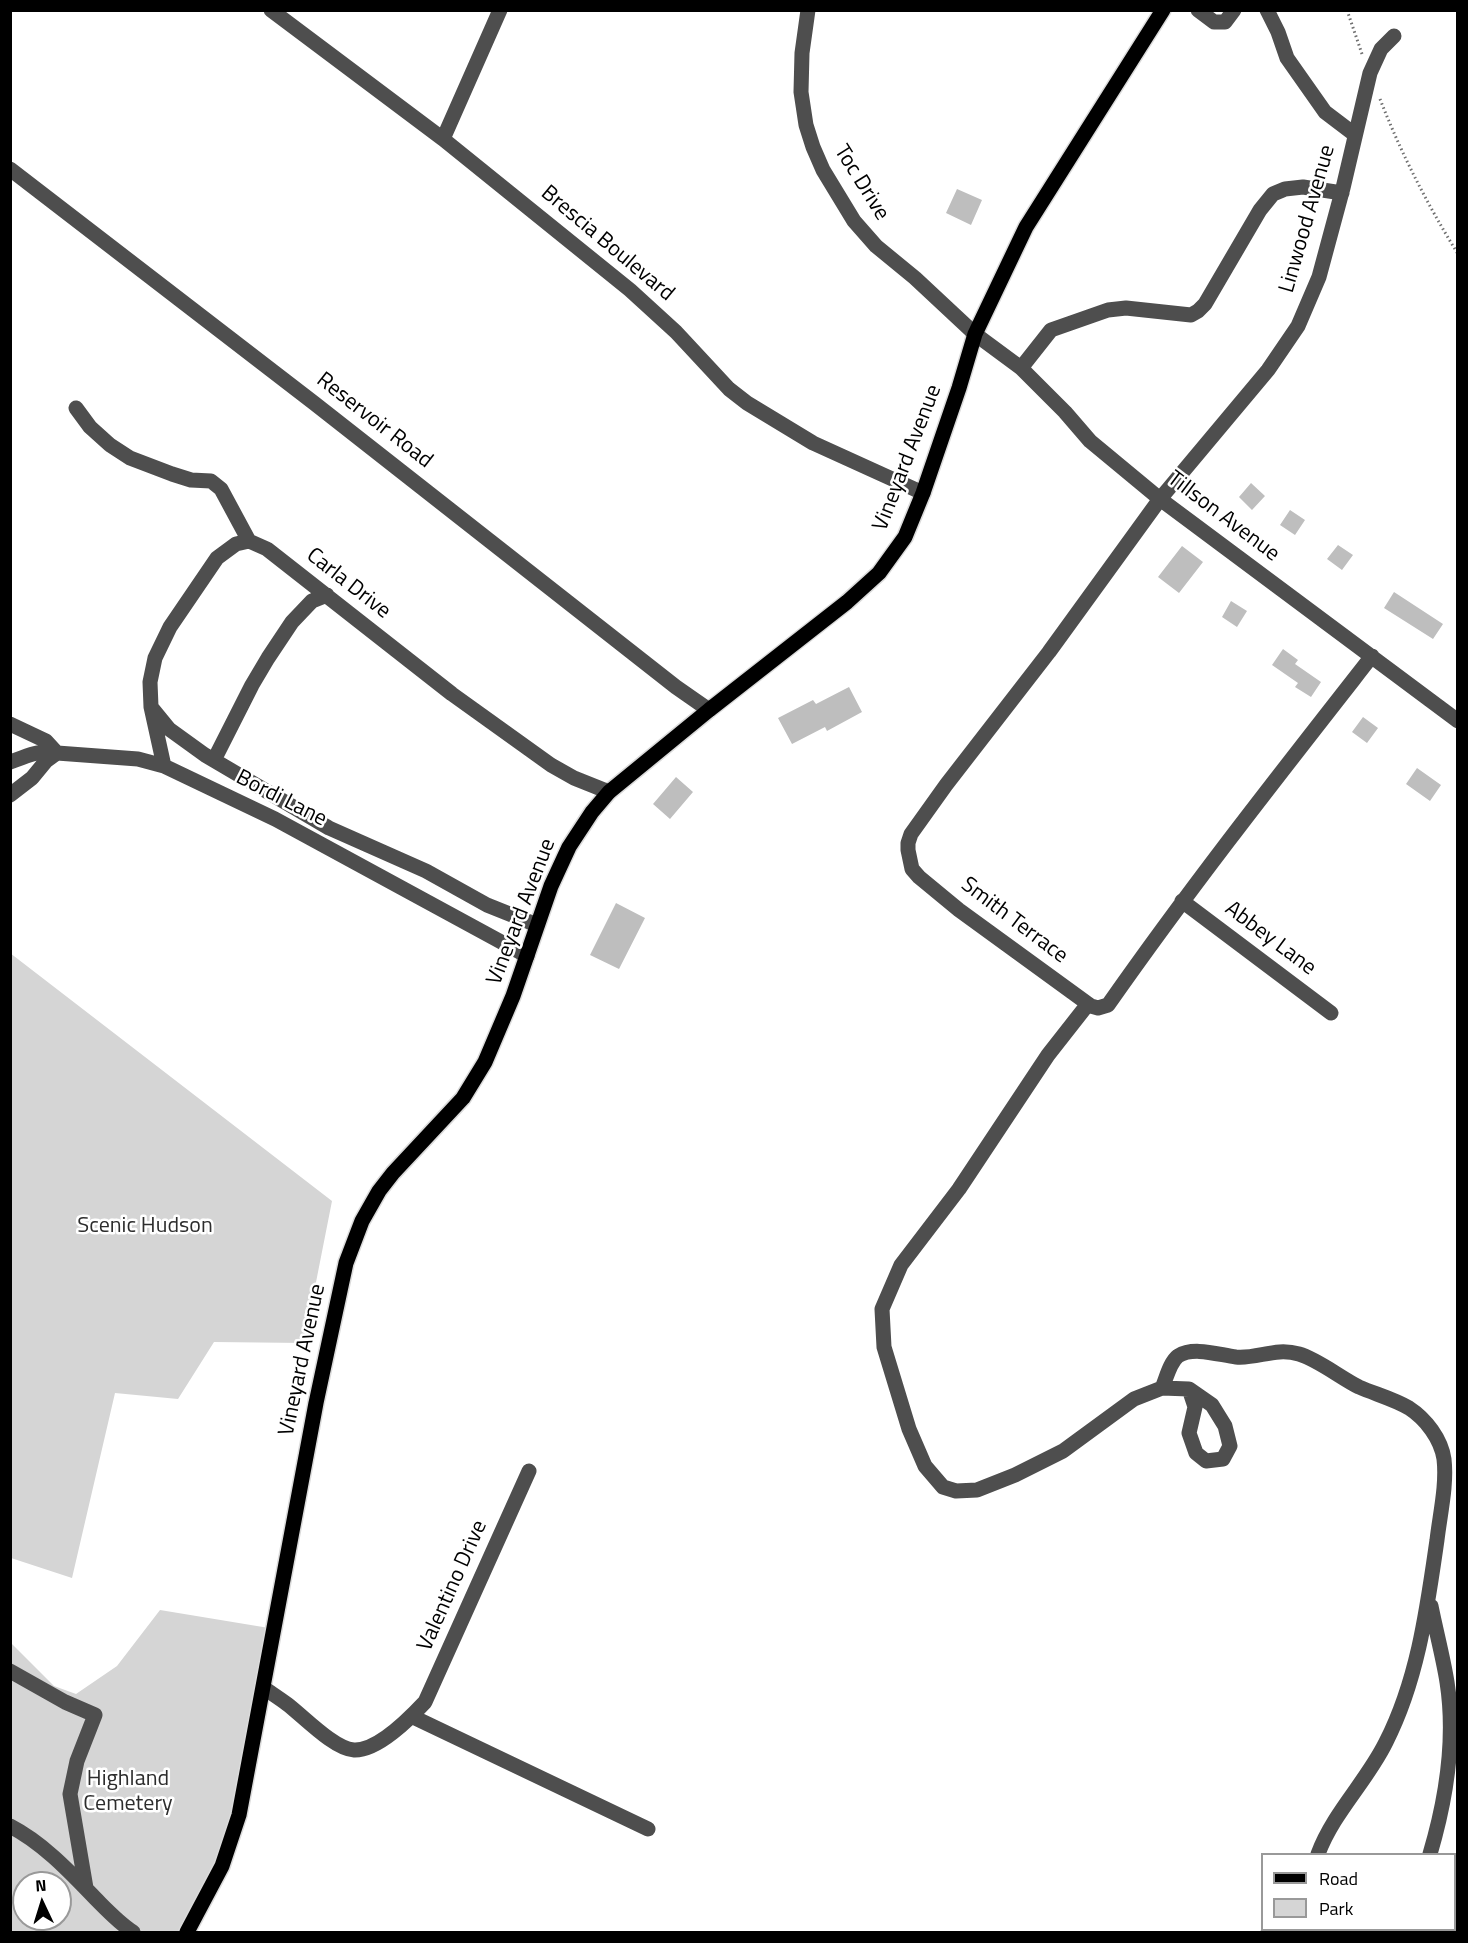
<!DOCTYPE html>
<html>
<head>
<meta charset="utf-8">
<style>
  body { margin:0 }
  #map { position:relative; width:1468px; height:1943px; overflow:hidden; background:#fff; font-family:"Titillium Web",sans-serif }
  canvas { display:block }
  .frame { position:absolute; inset:0; border:12px solid #000; pointer-events:none }
  .legend { position:absolute; left:1261px; top:1853px; width:195px; height:78px; box-sizing:border-box; background:#fff; border:2px solid #999; margin:0; padding:8px 10px; list-style:none; font-size:18px; color:#000 }
  .legend li { display:flex; align-items:center; gap:12px; height:30px }
  .legend b { width:30px; border:2px solid #999 }
  .north { position:absolute; left:12px; top:1871px; width:60px; height:60px; box-sizing:border-box; background:#fff; border:2px solid #999; border-radius:50%; rotate:356deg; font-size:16px; font-weight:700; line-height:24px; text-align:center; color:#000 }
  .north::after { content:''; display:block; margin:auto; width:21px; height:27px; background:#000; clip-path:polygon(50% 0,100% 100%,50% 72%,0 100%) }
</style>
</head>
<body>
<div id="map">
<canvas width="1468" height="1943"></canvas>
<div class="frame"></div>
<ul class="legend">
<li><b style="height:8px;background:#000"></b>Road</li>
<li><b style="height:16px;background:#d5d5d5"></b>Park</li>
</ul>
<div class="north">N</div>
</div>
<script>
const ctx = document.querySelector('canvas').getContext('2d');
ctx.lineJoin = 'round';
function paint(path, color) {
  ctx.fillStyle = color;
  ctx.fill(path, 'evenodd');
}
function strokePath(path, color, width, dash) {
  ctx.strokeStyle = color;
  ctx.lineWidth = width;
  ctx.lineCap = dash ? 'butt' : 'round';
  ctx.setLineDash(dash || []);
  ctx.stroke(path);
}
function label(font, color, halo, rows, align = 'center') {
  ctx.font = font + ' "Titillium Web",sans-serif';
  ctx.lineWidth = 5;
  ctx.setLineDash([]);
  ctx.textBaseline = 'middle';
  ctx.strokeStyle = halo;
  ctx.fillStyle = color;
  for (const [text, x, y, turn = 0] of rows) {
    ctx.save();
    ctx.translate(x, y);
    ctx.rotate((+turn || 0) * Math.PI / 180);
    ctx.textAlign = isNaN(turn) ? turn : align;
    if (halo) ctx.strokeText(text, 0, 0);
    ctx.fillText(text, 0, 0);
    ctx.restore();
  }
}
paint(new Path2D(`
  M10 953 332 1201 304 1343 214 1342 178 1399 115 1393 72 1578 11 1558Z
  M160 1610 275 1629 239 1815 187 1932H11L10 1642 54 1686 76 1694 117 1666ZM24 1883H60V1919H24Z`), '#d5d5d5');
paint(new Path2D(`
  M957 189 982 200 971 225 946 213Z
  M1251 483 1265 496 1252 510 1239 497Z
  M1290 510 1305 520 1295 535 1280 525Z
  M1338 545 1353 555 1342 570 1327 559Z
  M1182 546 1203 562 1179 593 1158 577Z
  M1394 592 1443 624 1433 639 1384 608Z
  M1231 601 1247 611 1237 627 1222 617Z
  M1283 649 1298 660 1295 664 1321 682 1311 697 1295 687 1298 683 1272 665Z
  M849 687 862 712 827 731 825 727 792 744 778 718 813 700 816 704Z
  M1363 717 1378 728 1367 743 1352 732Z
  M1417 768 1441 785 1430 801 1406 784Z
  M676 777 693 792 670 819 653 804Z
  M616 903 645 918 619 969 590 955Z`), '#bebebe');
const major = new Path2D(`
  M187 1932 222 1866 239 1815 316 1403 346 1263 362 1221 379 1191 393 1173 463 1098 485 1062 513 996 551 886 569 847 592 812 609 792 709 710 847 602 879 573 905 537 923 493 959 388 975 334 1026 227 1163 10`);
strokePath(major, '#dbdbdb', 18);
strokePath(new Path2D(`
  M1347 10 1362 54
  M1380 99C1401 153 1427 204 1458 254`), '#707070', 3, [1.5, 3]);
strokePath(new Path2D(`
  M271 10 443 139 630 290 676 332 729 389 747 403 813 443 923 493
  M808 10 802 53 801 92 806 125 813 147 823 170 854 221 876 246 915 278 975 334 1021 368 1065 412 1090 441 1160 499 1458 721
  M1198 10 1214 22H1225L1234 10
  M1267 10 1278 32 1287 58 1325 112 1354 134
  M443 139 500 10
  M10 169 314 403 676 687 709 710
  M1021 368 1051 330 1108 310 1126 308 1191 315 1198 311 1205 304 1260 210 1273 194 1285 189 1303 187 1342 193
  M76 408 90 427 110 445 130 458 172 474 191 480 211 481 221 489 249 541 267 549 452 694 551 765 574 778 609 792
  M1372 656C1282 771 1192 885 1108 1005L1098 1008 1091 1006 959 910 919 877 912 869 908 850V843L911 834 946 785 1049 652 1160 499 1268 370 1298 326 1319 277 1343 188 1370 73 1381 49 1394 36
  M151 707 169 729 205 755 329 828 426 871 487 905 537 925
  M10 724 46 741 57 753
  M214 760 252 685 268 658 292 622 312 601 327 595
  M10 762C29 756 36 750 57 753
  M164 766 151 707 150 682 155 658 170 627 217 558 236 544 249 541
  M10 795 32 778 46 761 57 753 138 759 164 766 275 819 527 956
  M1182 901 1331 1013
  M1088 1004 1048 1055 959 1189 901 1265 882 1309 884 1347 909 1429 925 1466 943 1487 956 1491 977 1490 1015 1475 1063 1451 1134 1399 1162 1388 1189 1389 1212 1405 1225 1426 1230 1446 1223 1459 1206 1461 1196 1453 1189 1433 1195 1407 1189 1389
  M1162 1388C1166 1379 1170 1362 1178 1356 1194 1346 1219 1355 1236 1357 1258 1359 1275 1347 1299 1354 1317 1359 1341 1378 1359 1387 1375 1394 1394 1399 1409 1408 1426 1419 1441 1439 1444 1459 1447 1485 1440 1514 1437 1540 1427 1609 1418 1679 1386 1742 1367 1781 1333 1813 1318 1854
  M10 1671 65 1702 95 1715 77 1761 70 1794 86 1888
  M264 1688C271 1693 279 1698 287 1704 303 1716 334 1749 354 1750 378 1751 410 1718 425 1702L529 1471
  M411 1716 648 1829
  M10 1826C43 1843 70 1872 95 1898 107 1910 119 1923 133 1932
  M1430 1854C1446 1800 1456 1740 1447 1682 1443 1657 1436 1631 1431 1606
  M1454 1913 1458 1912
  M1268 1932 1270 1930
  M1385 1932 1393 1930`), '#4e4e4e', 15);
strokePath(major, '#000', 15);
label('22px', '#000', '#fff', [
  ["Toc Drive",861,183,58],
  ["Linwood Avenue",1308,219,-74],
  ["Brescia Boulevard",607,244,40],
  ["Reservoir Road",374,421,38],
  ["Vineyard Avenue",908,458,-69],
  ["Tillson Avenue",1223,517,37],
  ["Carla Drive",348,584,38],
  ["Bordi Lane",281,799,27],
  ["Vineyard Avenue",522,912,-69],
  ["Smith Terrace",1014,921,37],
  ["Abbey Lane",1270,939,37],
  ["Vineyard Avenue",303,1360,-78],
  ["Valentino Drive",453,1586,-66]
]);
label('22px', '#2c2c2c', '#fff', [
  ["Scenic Hudson",145,1227],
  ["Highland",128,1780],
  ["Cemetery",128,1805]
]);
</script>
</body>
</html>
